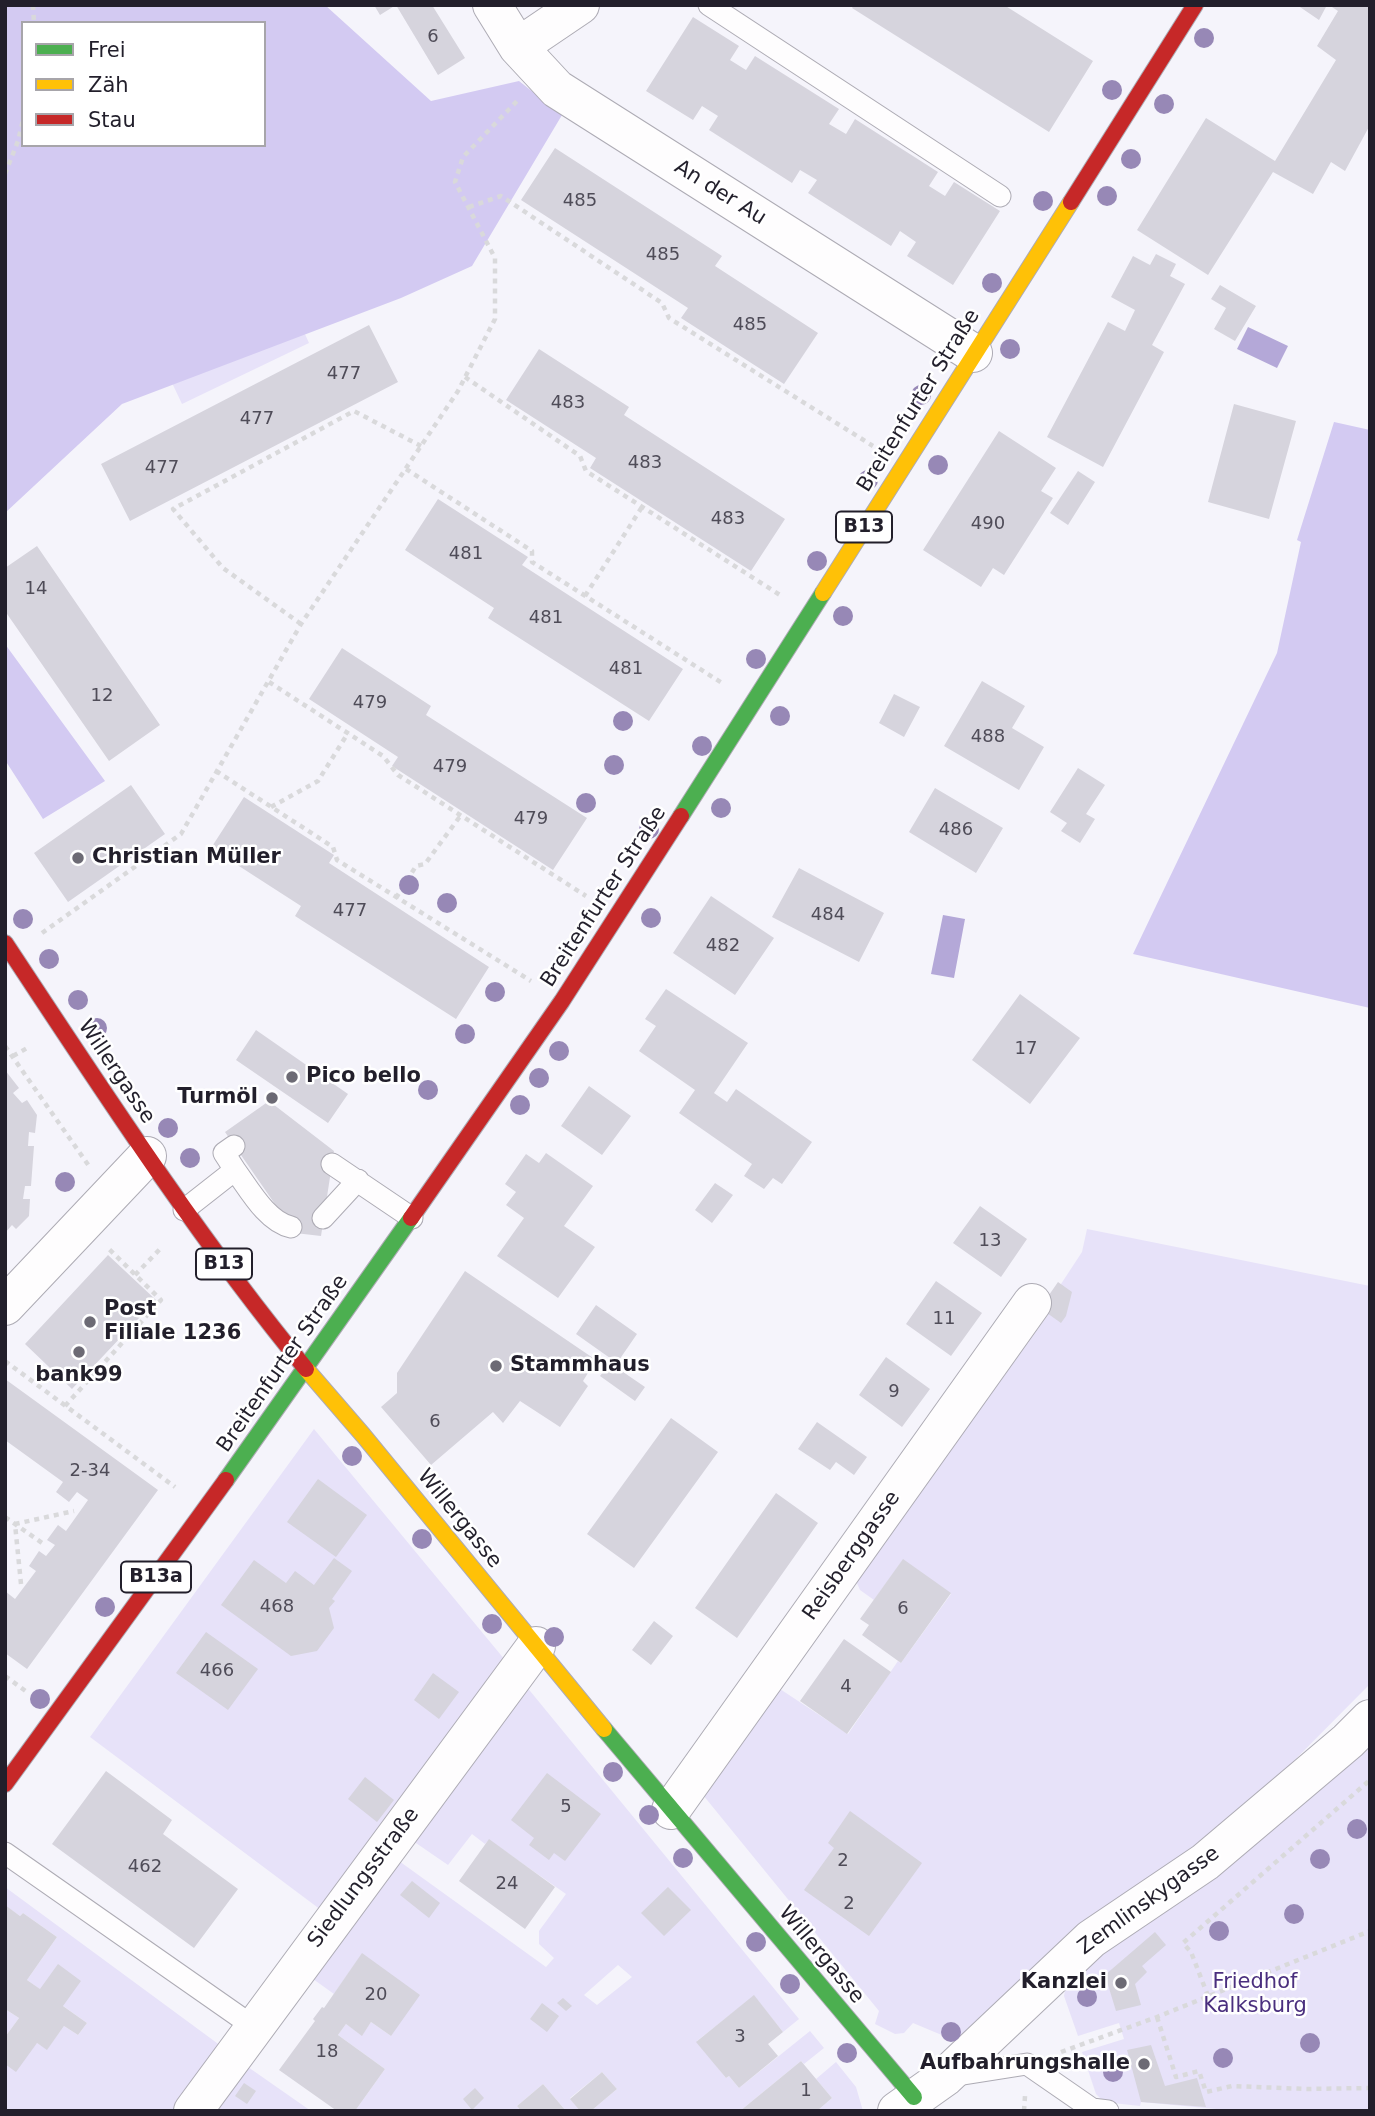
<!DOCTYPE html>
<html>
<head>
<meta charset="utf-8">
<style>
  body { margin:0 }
  #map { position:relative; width:1375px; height:2116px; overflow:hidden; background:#f5f4fb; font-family:"DejaVu Sans",sans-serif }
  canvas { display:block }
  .frame { position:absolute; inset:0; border:7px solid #221f2b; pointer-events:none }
  .legend { position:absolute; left:21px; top:21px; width:245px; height:126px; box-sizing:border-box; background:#fff; border:2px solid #a7a5aa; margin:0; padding:9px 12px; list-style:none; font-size:21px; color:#221f2b }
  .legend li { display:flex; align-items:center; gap:14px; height:35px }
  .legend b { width:35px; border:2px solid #a7a5aa }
</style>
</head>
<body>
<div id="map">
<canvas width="1375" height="2116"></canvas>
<div class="frame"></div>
<ul class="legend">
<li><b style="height:9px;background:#4caf50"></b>Frei</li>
<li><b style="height:9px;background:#ffc107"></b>Zäh</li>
<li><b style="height:9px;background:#c62828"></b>Stau</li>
</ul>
</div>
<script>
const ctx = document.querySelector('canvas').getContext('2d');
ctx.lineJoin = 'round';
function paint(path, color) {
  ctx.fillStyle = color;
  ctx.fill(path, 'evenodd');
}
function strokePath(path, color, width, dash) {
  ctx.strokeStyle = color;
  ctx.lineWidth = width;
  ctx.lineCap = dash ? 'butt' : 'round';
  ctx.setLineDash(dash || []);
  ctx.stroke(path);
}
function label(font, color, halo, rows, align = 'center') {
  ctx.font = font + ' "DejaVu Sans",sans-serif';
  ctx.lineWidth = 5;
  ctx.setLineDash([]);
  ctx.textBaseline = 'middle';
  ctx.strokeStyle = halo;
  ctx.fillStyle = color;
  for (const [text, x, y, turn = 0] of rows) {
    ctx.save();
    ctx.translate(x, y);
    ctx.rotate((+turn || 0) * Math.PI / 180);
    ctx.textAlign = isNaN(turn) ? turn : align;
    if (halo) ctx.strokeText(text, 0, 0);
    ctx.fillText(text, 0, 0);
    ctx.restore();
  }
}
paint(new Path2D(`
  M283 286 309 343 182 404 155 347Z
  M1087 1229 1370 1286V1684L1247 1808 956 2041 913 2023 904 2033 895 2034 875 2024 879 2011 703 1795 780 1689 848 1734 898 1661 901 1663 951 1594 903 1560 874 1600 860 1590 856 1581 1048 1315 1040 1308 1061 1284 1082 1252Z
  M314 1429 505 1660 321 1910 90 1737Z
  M526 1686 799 2019 783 2032 754 1996 697 2041 726 2078 729 2076 739 2088 810 2031 824 2048 804 2064 801 2061 740 2111H591L617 2089 602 2072 570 2098 580 2111H566L543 2084 517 2106 521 2111H355L385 2069 338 2035 346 2024 362 2035 371 2022 391 2036 362 1954 334 1994 313 1979 399 1861 546 1967 554 1958 539 1944V1931L566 1894 489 1840 485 1844 472 1834 448 1865 413 1841ZM618 1965 632 1977 597 2005 584 1995Z
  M1370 1741V2111H1238L1141 2102 1140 2106 1104 2102 1096 2094 1082 2052 1124 2039 1119 2023 1078 2036 1064 1996 1068 1976Z
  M5 1887 221 2046 175 2111H5V2064L37 2043 47 2049 64 2026 78 2035 87 2023 27 1980 57 1937 23 1913 20 1916 5 1906Z
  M5 2009 19 2018 5 2037Z
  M836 2062 856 2087 863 2111H817L832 2098 816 2079Z
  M248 2067 311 2111H216Z`), '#e7e2f9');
paint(new Path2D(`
  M5 5H325L431 101 519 81 562 115 472 266 401 298 122 404 5 513ZM23 23H264V145H23Z
  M1334 422 1370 430V1008L1133 954 1277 653 1301 542 1297 540Z
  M5 644 105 781 43 819 5 760Z`), '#d3caf2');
paint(new Path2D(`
  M1248 327 1288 346 1277 368 1237 349Z
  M943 915 965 919 954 978 931 974Z`), '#b4a8d8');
paint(new Path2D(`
  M374 5H432L465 58 438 75 396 5 380 15Z
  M854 5H1004L1093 61 1049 132 852 8Z
  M1297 5H1327L1319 20Z
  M1329 5H1366L1370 8V125L1345 171 1331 162 1313 194 1273 172 1208 275 1137 230 1206 118 1275 161 1336 60 1317 46 1338 11Z
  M693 17 739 46 730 60 746 70 755 56 839 109 829 124 846 134 855 119 938 172 929 186 945 196 954 182 1000 211 953 285 907 256 916 242 900 231 891 246 808 193 817 180 800 170 792 183 709 130 718 116 702 106 693 120 646 91Z
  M555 148 722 256 715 266 818 333 784 384 681 318 688 308 521 200Z
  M1156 254 1176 264 1170 276 1185 284 1152 345 1164 352 1103 467 1047 437 1108 322 1125 331 1135 310 1111 297 1133 256 1150 265Z
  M1220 285 1256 306 1235 341 1214 329 1226 308 1211 299Z
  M369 325 398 382 130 521 101 464Z
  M539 349 629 407 624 415 785 519 751 571 590 468 596 458 506 400Z
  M1234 404 1296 421 1269 519 1208 502Z
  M999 431 1056 468 1041 491 1053 498 1004 575 993 568 981 587 923 550Z
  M1078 471 1095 482 1068 525 1050 513Z
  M438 499 528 557 522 565 683 669 649 721 488 618 494 608 405 550Z
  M37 546 160 725 109 761 5 611V568Z
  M342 648 431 706 426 715 587 818 553 870 392 766 398 757 309 699Z
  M982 681 1025 706 1012 728 1044 747 1019 790 944 746Z
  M894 694 920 707 904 737 879 723Z
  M1078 768 1105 785 1086 814 1095 819 1080 843 1061 831 1067 823 1050 812Z
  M131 785 165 834 68 902 34 853Z
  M935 788 1003 828 976 873 909 832Z
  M244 797 334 855 329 863 489 967 456 1019 295 916 301 906 211 848Z
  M799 868 884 913 859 962 772 917Z
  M711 896 774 938 735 995 673 953Z
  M666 989 748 1043 714 1093 727 1102 736 1089 812 1142 782 1184 773 1178 764 1189 744 1176 752 1164 679 1113 695 1090 639 1051 656 1026 645 1019Z
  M1020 994 1080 1038 1030 1104 972 1060Z
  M256 1030 348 1094 328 1123 236 1060Z
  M5 1070 19 1088 13 1093 22 1103 27 1100 37 1115 35 1133 29 1132 28 1146H34L31 1186H25L23 1199H30L29 1216 16 1229 12 1225 5 1233Z
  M589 1086 631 1116 602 1155 561 1126Z
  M269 1101 334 1151 321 1236 295 1233 225 1132Z
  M546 1153 593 1186 564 1226 595 1247 558 1298 497 1256 524 1218 506 1205 516 1192 505 1184 526 1154 539 1163Z
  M715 1183 733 1195 712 1223 695 1210Z
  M980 1206 1027 1239 1001 1277 953 1243Z
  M108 1255 156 1300 72 1389 25 1344Z
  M465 1271 596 1360 583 1381 588 1386 560 1427 520 1401 503 1423 493 1412 431 1465 381 1407 397 1393V1373Z
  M936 1281 982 1313 951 1356 906 1324Z
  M1058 1282 1072 1292 1066 1316 1061 1323 1040 1308Z
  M596 1305 637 1334 617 1363 576 1334Z
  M886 1357 930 1389 902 1427 859 1395Z
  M610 1363 645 1387 635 1401 600 1376Z
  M5 1379 158 1490 27 1669 5 1653V1591L15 1599 36 1571 29 1566 39 1551 46 1556 55 1545 47 1540 58 1525 66 1531 88 1500 77 1492 69 1502 56 1492 63 1482 5 1440Z
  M671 1418 718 1452 634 1568 587 1534Z
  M817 1422 867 1457 854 1475 836 1462 830 1470 798 1449Z
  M318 1479 367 1515 336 1557 287 1522Z
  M776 1493 818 1523 737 1638 695 1608Z
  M334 1558 352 1571 332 1599 335 1601 329 1608 334 1628 317 1651 291 1656 221 1605 254 1560 286 1583 295 1571 314 1585Z
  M903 1559 951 1593 901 1663 862 1635 869 1625 860 1619Z
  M654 1621 673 1636 651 1665 632 1650Z
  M206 1632 258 1669 228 1710 176 1673Z
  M844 1639 891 1672 847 1734 800 1701Z
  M433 1673 459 1692 439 1719 414 1700Z
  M106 1771 172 1820 163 1834 238 1889 194 1948 52 1844Z
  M547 1773 601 1814 565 1861 554 1853 549 1860 529 1845 534 1838 511 1820Z
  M365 1777 394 1800 377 1822 348 1799Z
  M850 1811 922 1863 869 1936 804 1890 834 1848 828 1843Z
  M489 1839 555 1887 525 1929 459 1881Z
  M412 1881 440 1903 429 1918 400 1895Z
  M668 1887 691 1910 664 1936 641 1913Z
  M5 1905 20 1916 23 1913 57 1937 27 1980 40 1989 58 1964 81 1981 63 2006 87 2023 78 2035 64 2026 47 2050 37 2043 16 2072 5 2064V2037L19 2018 5 2009Z
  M1155 1932 1166 1945 1142 1966 1147 1972 1135 1984 1141 2005 1116 2011 1105 1975Z
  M362 1953 420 1995 391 2036 371 2022 362 2036 346 2024 338 2035 385 2069 355 2111H337L279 2070 315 2021 313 2019 322 2007 324 2008Z
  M754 1995 783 2032 768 2044 778 2056 739 2088 729 2076 726 2078 696 2042Z
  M563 1998 572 2006 566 2011 557 2003Z
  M542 2003 559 2016 547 2032 530 2019Z
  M1151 2045 1165 2086 1197 2078 1206 2107 1141 2102 1127 2050Z
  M801 2061 832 2098 817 2111H740Z
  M602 2072 617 2089 591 2111H580L570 2099Z
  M244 2083 256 2091 247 2104 235 2096Z
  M543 2084 566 2111H521L517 2106Z
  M475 2088 484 2098 472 2110 463 2099Z`), '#d6d4dd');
const lane = new Path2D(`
  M709 5 1000 196
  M234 1146 224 1153 235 1170
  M332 1164 412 1218
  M184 1210 235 1170C249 1189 267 1222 291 1227
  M323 1218 358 1180
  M5 1853 254 2027
  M951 2076 1027 2064 1092 2109 1108 2111`);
const street = new Path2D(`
  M492 5 518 47 557 89 973 353
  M518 47 580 5
  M5 1306 147 1156
  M671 1810 1032 1303
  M193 2111 536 1646
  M897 2111 945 2077 1091 1939 1205 1862 1348 1741 1370 1719`);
const fast = new Path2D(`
  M681 816 823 593
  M226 1480 411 1218
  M604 1729 914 2097`);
const slow = new Path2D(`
  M823 593 1071 202
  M306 1369 363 1435 604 1729`);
const jam = new Path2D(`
  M1071 202 1195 5
  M5 943C101 1088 195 1234 306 1369
  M411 1218 562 1001 681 816
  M5 1784 226 1480`);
strokePath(lane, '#adabb4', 23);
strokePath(street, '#adabb4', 40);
strokePath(fast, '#adabb4', 18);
strokePath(slow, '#adabb4', 18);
strokePath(jam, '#adabb4', 18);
strokePath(new Path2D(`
  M33 5 34 23
  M5 174 18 141 23 120
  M469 207 501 196 662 303 669 318 873 446
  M465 377 580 456 586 471 780 595
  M406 469 532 551V562L722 683
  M585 596 642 507
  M301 624 223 568 173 509 354 411 421 446
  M269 682 383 756 398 775 586 896
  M216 771 333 847 337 860 531 981
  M271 807 318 781 348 733
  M396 898 416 866 425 864 461 815
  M42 933 181 834 301 624 458 391 495 319V258L455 182 463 157 518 100
  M5 1046 89 1166
  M13 1056 29 1047
  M135 1275 161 1248
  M5 1361 175 1487
  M65 1406 161 1300 109 1249
  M5 1517 45 1545
  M21 1584 15 1524 74 1511
  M5 1676 27 1692
  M1208 1996 1191 1952 1183 1943 1370 1780
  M1157 2017 1176 2077 1199 2071 1206 2092 1232 2086 1307 2089 1370 2088
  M1061 2052 1157 2017 1370 1931
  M1024 2111 1025 2096`), '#d9d9db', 4.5, [5, 5]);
strokePath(lane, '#fefdfe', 21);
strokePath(street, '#fefdfe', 38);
strokePath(fast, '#4caf50', 16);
strokePath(slow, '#ffc107', 16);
strokePath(jam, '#c62828', 16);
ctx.fillStyle = '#9788b6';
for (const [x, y] of [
  [1204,38],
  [1112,90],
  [1164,104],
  [1131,159],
  [1107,196],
  [1043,201],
  [992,283],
  [1010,349],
  [921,395],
  [938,465],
  [868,480],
  [817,561],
  [843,616],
  [756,659],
  [780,716],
  [623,721],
  [702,746],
  [614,765],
  [586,803],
  [721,808],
  [649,829],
  [409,885],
  [447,903],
  [651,918],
  [23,919],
  [49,959],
  [495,992],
  [78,1000],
  [97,1028],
  [465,1034],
  [559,1051],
  [539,1078],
  [428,1090],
  [520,1105],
  [168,1128],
  [190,1158],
  [65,1182],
  [352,1456],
  [422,1539],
  [105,1607],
  [492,1624],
  [554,1637],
  [40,1699],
  [613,1772],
  [649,1815],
  [1357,1829],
  [683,1858],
  [1320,1859],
  [1294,1914],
  [1219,1931],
  [756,1942],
  [790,1984],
  [1087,1997],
  [951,2032],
  [1310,2043],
  [847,2053],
  [1223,2058],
  [1113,2072]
]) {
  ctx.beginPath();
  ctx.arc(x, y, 10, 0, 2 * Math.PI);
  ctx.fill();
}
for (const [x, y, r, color] of [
  [78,858,7,"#6c6a74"],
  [292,1077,7,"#6c6a74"],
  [272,1098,7,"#6c6a74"],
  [90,1322,7,"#6c6a74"],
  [79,1352,7,"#6c6a74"],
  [496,1366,7,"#6c6a74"],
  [1121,1983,7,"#6c6a74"],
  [1144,2064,7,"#6c6a74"]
]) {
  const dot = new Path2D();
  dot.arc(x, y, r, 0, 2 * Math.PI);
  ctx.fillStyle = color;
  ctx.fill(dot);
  strokePath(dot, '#fff', 2.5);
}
label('18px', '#4f4c58', null, [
  ["6",433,37],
  ["485",580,201],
  ["485",663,255],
  ["485",750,325],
  ["477",344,374],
  ["483",568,403],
  ["477",257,419],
  ["483",645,463],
  ["477",162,468],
  ["483",728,519],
  ["490",988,524],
  ["481",466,554],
  ["14",36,589],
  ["481",546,618],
  ["481",626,669],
  ["12",102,696],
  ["479",370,703],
  ["488",988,737],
  ["479",450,767],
  ["479",531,819],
  ["486",956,830],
  ["477",350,911],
  ["484",828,915],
  ["482",723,946],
  ["17",1026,1049],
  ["13",990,1241],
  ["11",944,1319],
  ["9",894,1392],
  ["6",435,1422],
  ["2-34",90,1471],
  ["468",277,1607],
  ["6",903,1609],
  ["466",217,1671],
  ["4",846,1687],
  ["5",566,1807],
  ["2",843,1861],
  ["462",145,1867],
  ["24",507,1884],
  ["2",849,1904],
  ["20",376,1995],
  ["3",740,2037],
  ["18",327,2052],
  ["1",806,2091]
]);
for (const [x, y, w] of [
  [864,527,56],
  [224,1264,56],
  [156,1577,70]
]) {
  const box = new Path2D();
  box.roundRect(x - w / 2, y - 15.5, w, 31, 5);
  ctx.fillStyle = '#fff';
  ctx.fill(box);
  strokePath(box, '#221f2b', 2);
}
label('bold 19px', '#221f2b', null, [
  ["B13",864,527],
  ["B13",224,1264],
  ["B13a",156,1577]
]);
label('21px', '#221f2b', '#fff', [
  ["An der Au",720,193,32],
  ["Breitenfurter Straße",919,401,-58],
  ["Breitenfurter Straße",604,897,-57],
  ["Willergasse",116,1072,56],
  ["Breitenfurter Straße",283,1364,-55],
  ["Willergasse",459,1519,51],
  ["Reisberggasse",852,1556,-55],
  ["Siedlungsstraße",364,1878,-53],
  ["Zemlinskygasse",1149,1901,-36],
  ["Willergasse",821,1955,50]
]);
label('bold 21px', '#221f2b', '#fff', [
  ["Christian Müller",92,858],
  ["Pico bello",306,1077],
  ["Turmöl",258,1098,"right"],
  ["Post",104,1310],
  ["Filiale 1236",104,1334],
  ["Stammhaus",510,1366],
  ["bank99",79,1376,"center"],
  ["Kanzlei",1107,1983,"right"],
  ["Aufbahrungshalle",1130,2064,"right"]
], 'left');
label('21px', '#4a2f7e', '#fff', [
  ["Friedhof",1255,1983],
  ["Kalksburg",1255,2007]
]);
</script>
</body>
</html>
